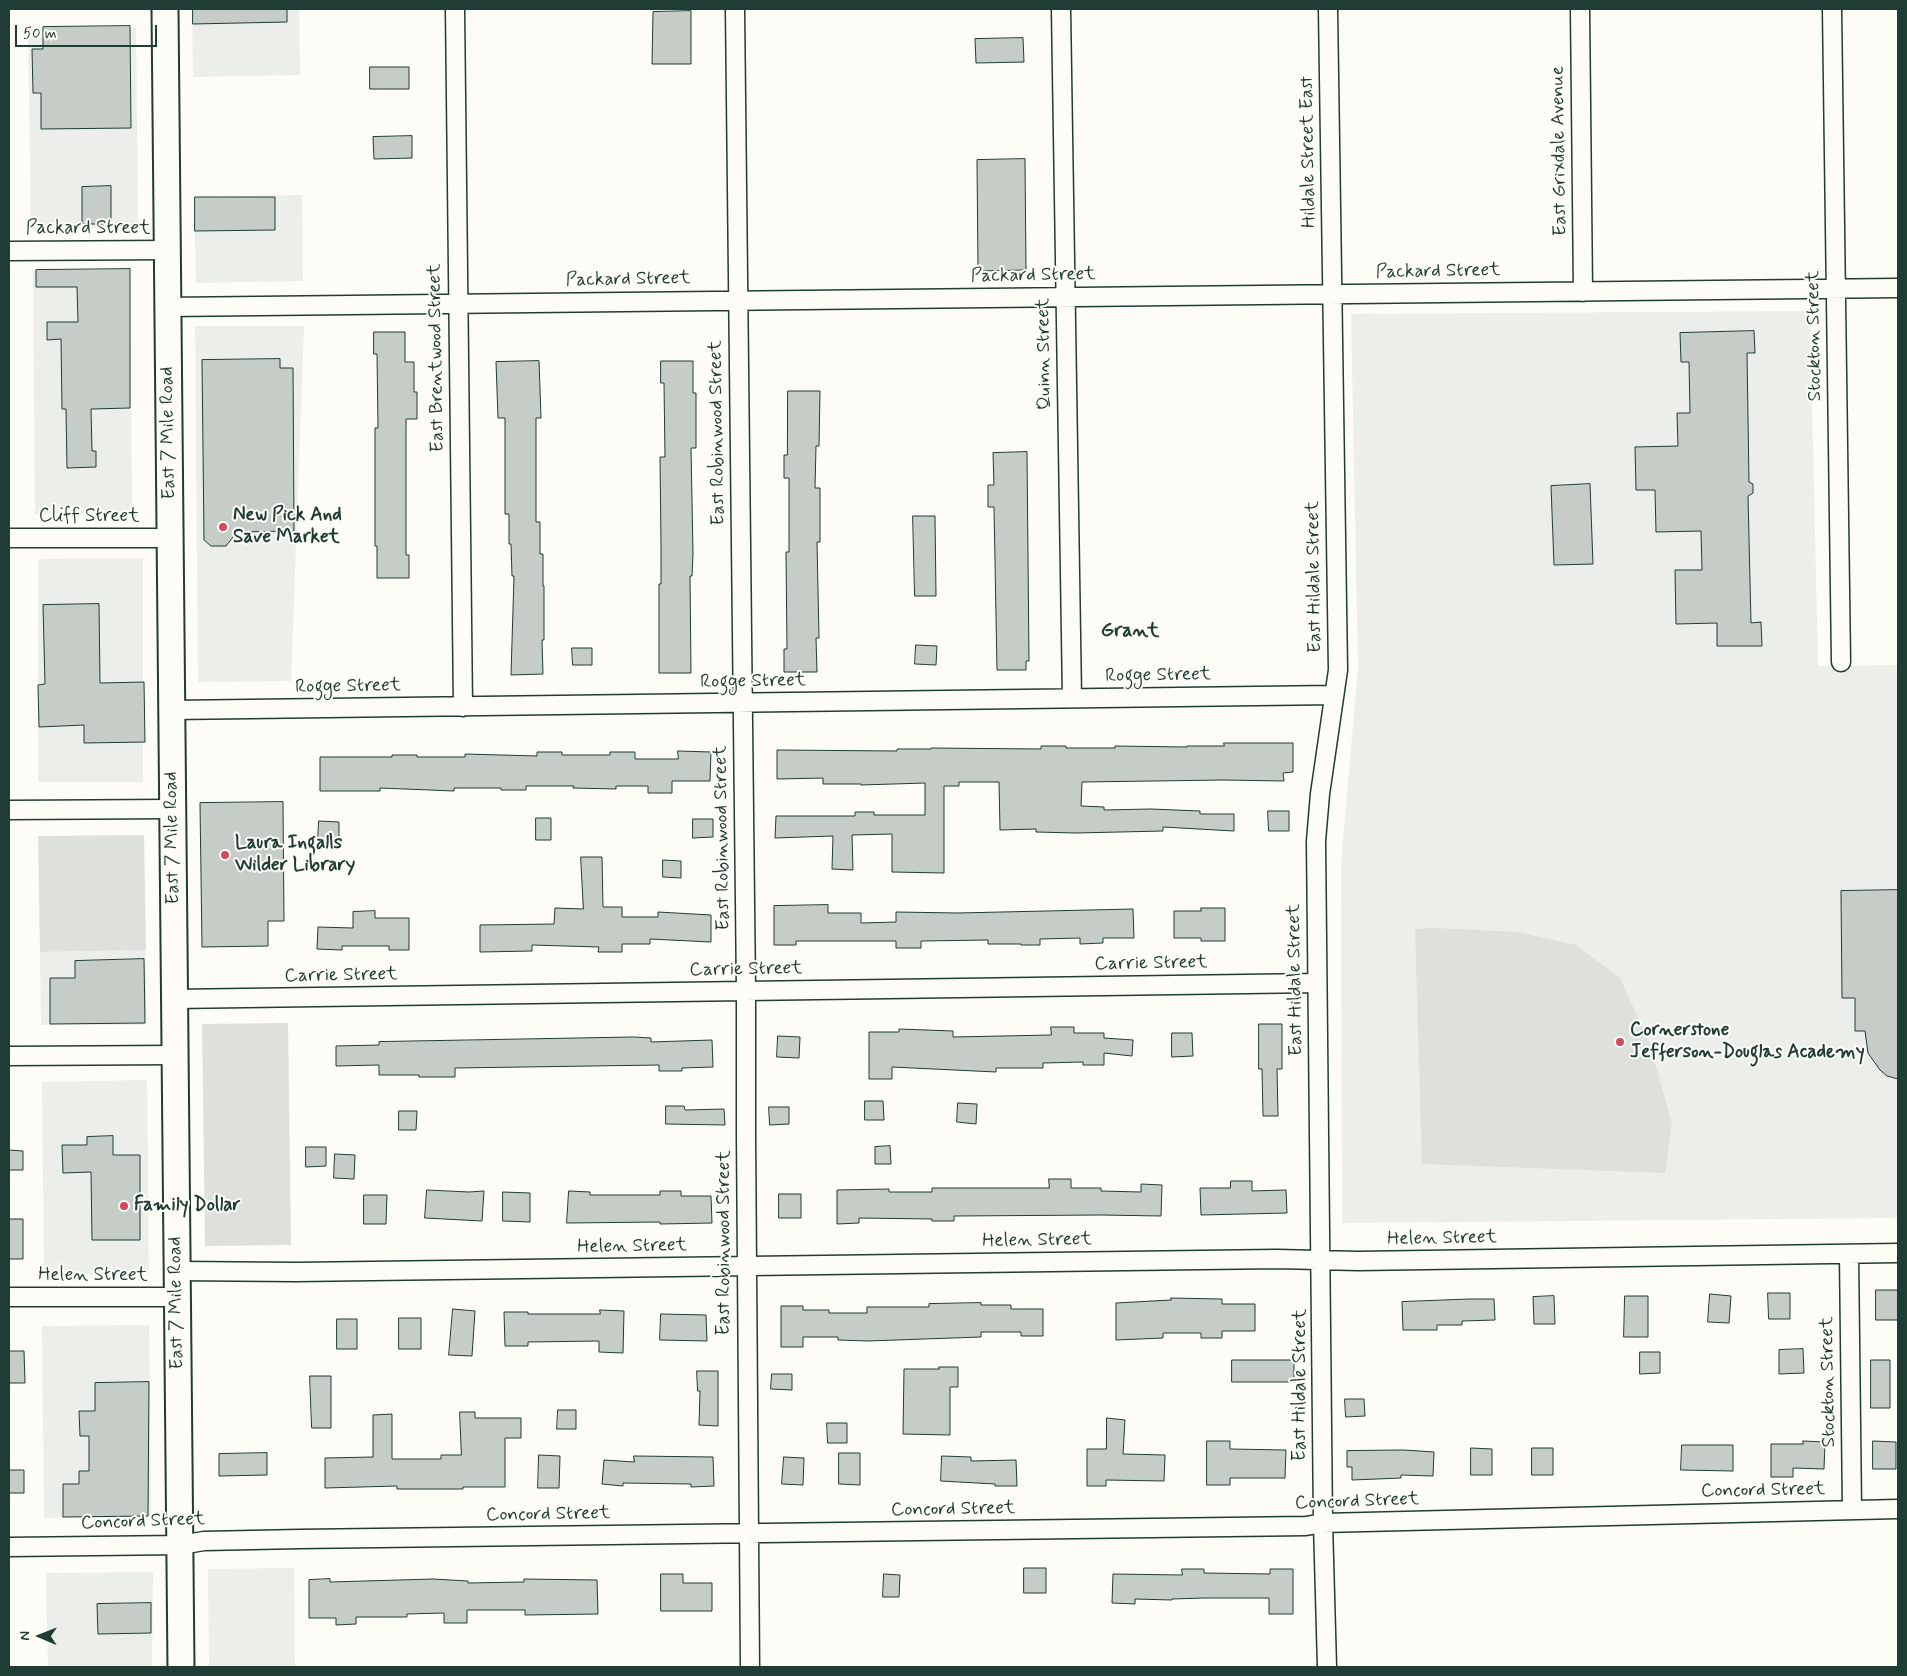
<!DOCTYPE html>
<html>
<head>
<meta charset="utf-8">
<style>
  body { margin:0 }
  #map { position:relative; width:1907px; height:1676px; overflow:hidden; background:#fdfcf7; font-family:Mynerve,sans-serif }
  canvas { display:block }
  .frame { position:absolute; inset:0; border:10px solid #1f3d34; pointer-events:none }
  .north { position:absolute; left:15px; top:1611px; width:50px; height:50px; -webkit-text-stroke:4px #fdfcf7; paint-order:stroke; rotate:271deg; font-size:14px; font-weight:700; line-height:20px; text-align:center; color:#1f3d34 }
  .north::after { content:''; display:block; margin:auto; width:18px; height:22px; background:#1f3d34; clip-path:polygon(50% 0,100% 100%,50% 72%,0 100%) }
  .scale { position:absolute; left:15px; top:25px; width:142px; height:22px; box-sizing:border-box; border:2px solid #1f3d34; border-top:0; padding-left:6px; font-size:15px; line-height:18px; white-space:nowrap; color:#1f3d34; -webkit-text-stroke:4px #fdfcf7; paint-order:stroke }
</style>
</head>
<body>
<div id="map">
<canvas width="1907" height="1676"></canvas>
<div class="frame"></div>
<div class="north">N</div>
<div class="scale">50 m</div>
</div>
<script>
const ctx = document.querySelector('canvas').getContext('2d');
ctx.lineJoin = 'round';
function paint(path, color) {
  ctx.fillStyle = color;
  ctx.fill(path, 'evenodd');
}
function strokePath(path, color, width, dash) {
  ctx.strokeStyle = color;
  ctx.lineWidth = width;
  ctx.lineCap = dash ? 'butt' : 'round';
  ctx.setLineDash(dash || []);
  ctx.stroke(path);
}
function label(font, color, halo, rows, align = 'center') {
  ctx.font = font + ' Mynerve,sans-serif';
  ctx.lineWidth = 4;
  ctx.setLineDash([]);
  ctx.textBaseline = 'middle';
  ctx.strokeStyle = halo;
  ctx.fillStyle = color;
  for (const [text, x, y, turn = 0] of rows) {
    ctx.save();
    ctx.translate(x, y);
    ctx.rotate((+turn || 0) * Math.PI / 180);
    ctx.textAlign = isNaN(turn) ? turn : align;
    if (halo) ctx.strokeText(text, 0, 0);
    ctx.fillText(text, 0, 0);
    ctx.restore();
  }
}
paint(new Path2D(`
  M192 9H299L300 75 193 77Z
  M136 28 138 227 31 229 28 29Z
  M302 195 303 281 196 283 194 197Z
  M130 270 132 514H35L33 271Z
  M1810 311 1818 666 1898 665V1218L1342 1223 1341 865 1358 667 1351 314Z
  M195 326H304L291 681 198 682Z
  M143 558V782H38V559Z
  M146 950V1025H41L40 952Z
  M147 1080 149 1273 44 1275 42 1082Z
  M149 1325 151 1517 44 1518 42 1326Z
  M294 1568 295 1667H209L208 1569Z
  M153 1572 152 1667H48L46 1573Z`), '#eceee9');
paint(new Path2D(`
  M144 835 146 950 40 952 38 836Z
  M1436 928 1516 932 1576 945 1620 978 1650 1044 1672 1124 1665 1173 1422 1164 1415 929Z
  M288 1023 291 1245 205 1246 202 1024Z`), '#dde0db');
const building = new Path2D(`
  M193 9H287V22L193 24Z
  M691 11V64H652L653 12Z
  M130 26 131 128 41 129V93H33L32 49H43V27Z
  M1023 38 1024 62 976 63 975 39Z
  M370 67H409V89H370Z
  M412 136V158L374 159 373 137Z
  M1025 159 1026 270 978 271 977 160Z
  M111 186V224H82V187Z
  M195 197H275V230L195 231Z
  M130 269V408L91 409 92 451H96V467L67 468 66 409H62L61 339 47 340V322H78L77 287H36V270Z
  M1754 331 1755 353H1747L1749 482 1753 484V493L1748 496 1751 623 1761 622 1762 646H1717V623L1676 624 1675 570H1702L1701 531 1656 532 1655 490H1636L1635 447 1678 446 1677 413H1690L1689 362H1681L1680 333Z
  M374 332H405V362H414V392H417V419H406V555H409V578H377V546H375V428H378L377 354H374Z
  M280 359V368H293L294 531 237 532 226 546H211L204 540 202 360Z
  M539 361 541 418H536V522H540V554H543V586H544V640H542L543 674 511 675 514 576H512L511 544H509V514H505V418H498L496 362Z
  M661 361H693V393H696V448H691L693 554 692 576H690L691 673H659V584H661V544L660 457H665L664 383H661Z
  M788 391H820L819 446H816L815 488H820V542H817L819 638H816L817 672H784V649H787L786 552H789V478H784V455H787Z
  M1027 452 1029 661H1026V670H997L994 507H988V485H994L993 453Z
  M1590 484 1593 564 1554 565 1551 486Z
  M913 516H935L936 596H915Z
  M99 604 100 683 144 682 145 742 84 743V725L39 727 38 685 45 684 43 605Z
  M916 645 937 646 936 665 915 664Z
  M572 648H592V665H573Z
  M1224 743H1293V772L1283 773 1284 781 1224 780 1082 782 1081 806 1104 807V810L1151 809 1200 811V814H1234V831L1163 827V831L1076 833 1036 832V829L1000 830 999 782H959V786H944V873L892 872V834L852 835 853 870 832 869 833 836 775 838 776 816H855V812H874V815H925V783L861 785V784H823V778L777 779V750L897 751V749H931V748L1041 749V746H1066V748H1115V746L1187 747V746H1224Z
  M678 751 711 752 710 781H672V793H648V786H616V789L573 788 574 786H526V790H501V788H454V791L380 788V791H320V757H392V755H417V757H465V754L537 756V752H562V755H610V752H635V759H678Z
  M283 802 284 921H268V946L202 947 200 803Z
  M1268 811H1289V831H1269Z
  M536 818H551V840H536Z
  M693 819H713V837L693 838Z
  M319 821 339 822V842L318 841Z
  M581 857H602L603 907H622V917H658V912L711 915V942L650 939V944H622V952H598L599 947 532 945V951L480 952V925L554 924 555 908 583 909Z
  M663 860 681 861V878L663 877Z
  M1898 890V1079L1887 1076 1880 1070 1868 1053 1865 1031H1855V998H1842L1841 891Z
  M828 905V913H861V923L896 922V912L958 913 1133 909 1134 938H1103V943L1080 944V938L1040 939V945H1021V944H988V940L921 941V948H896V941H796V945H774V906Z
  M1201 908H1225V941H1201V938H1174V911H1201Z
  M375 911V918H409V950H389V946H342V950L317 949 318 927 353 928V912Z
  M144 959 145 1023 50 1024V978H75V961Z
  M1259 1024H1282V1069H1277L1278 1116H1263L1262 1069H1259Z
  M1051 1027H1074V1033H1104V1038L1133 1040 1132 1056 1104 1053V1065H1083V1062L1043 1063V1068H996V1072L892 1067V1079H869V1032H899V1029L953 1031V1037L1051 1035Z
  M1172 1033H1192L1193 1056 1172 1057Z
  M778 1036 800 1037 799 1058 777 1057Z
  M634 1037 651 1038V1042L712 1040 713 1067 682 1068V1071H659V1065L455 1068V1077H419V1075H379V1065L336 1066V1046L379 1045V1042Z
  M865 1101H883L884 1120H865Z
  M958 1103 977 1104 976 1124 957 1122Z
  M666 1106H684L685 1110 724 1109 725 1125 666 1124Z
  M769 1107H789V1124L770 1125Z
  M399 1111H417L416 1130H399Z
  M113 1136V1155H140V1240H92L91 1172 63 1173 62 1145H87V1137Z
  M890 1146 891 1164H875V1147Z
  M306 1147H326V1166L306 1167Z
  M9 1150 23 1151V1170H9Z
  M335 1154 355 1155 354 1179 334 1178Z
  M1049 1179H1071V1188H1101V1191L1141 1192V1184L1162 1185 1161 1216 1101 1215 954 1216V1221H932V1219L859 1218V1223L837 1224V1190L889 1189V1192H932V1188H1049Z
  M1231 1181H1252V1191L1286 1190 1287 1213 1201 1215 1200 1188H1230Z
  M427 1190 469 1192 484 1191 482 1221 425 1218Z
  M569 1191 590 1192V1195H660V1191H681V1196H711L712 1223 660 1224V1222L567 1223Z
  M503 1192 530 1193V1222L503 1221Z
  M779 1194H801V1218H779Z
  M364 1195H387L386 1224H364Z
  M9 1219H23V1259H9Z
  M1876 1290H1898V1320H1876Z
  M1768 1293H1790V1319H1769Z
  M1710 1294 1731 1296 1729 1323 1708 1322Z
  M1554 1296 1555 1324H1534L1533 1297Z
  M1625 1296H1648V1337H1624Z
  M1171 1298 1222 1299V1304H1255V1331H1222V1338H1201V1333H1163V1338L1116 1340V1303L1171 1300Z
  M1469 1299H1494L1495 1320 1462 1321V1325H1437V1330H1403L1402 1302Z
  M981 1303V1305H1011V1309H1043V1336H1021V1332H981V1337L868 1341 838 1340V1337H803V1347H781V1306H803V1310H829V1313H867V1307H929V1304Z
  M453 1309 475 1311 472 1356 449 1355Z
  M600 1310 624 1311 623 1353 599 1352V1341L528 1342V1346H505L504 1312H528V1314H600Z
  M661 1314 706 1315 707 1341 660 1340Z
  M399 1318H421V1349H399Z
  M337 1319H357V1349H337Z
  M1803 1349 1804 1373 1779 1374V1350Z
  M9 1351H24L25 1383H9Z
  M1640 1352H1660V1373L1640 1374Z
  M1232 1360H1294V1382H1232Z
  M1871 1360H1890V1408H1871Z
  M939 1367H958V1387H950V1435L903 1434 904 1369H939Z
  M697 1371H718V1426L699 1425 700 1391H698Z
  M772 1374H792V1390L771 1389Z
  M310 1376H331V1428H312Z
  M149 1382 148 1516 63 1517V1484H79V1471H89V1436H80L79 1411H95V1383Z
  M1345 1399H1364L1365 1416 1346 1417Z
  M558 1410H576V1429H557Z
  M460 1412H475V1418H521V1438H505V1487H463V1489H397V1486L325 1488V1458L373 1457V1415L392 1414V1459H441V1455H461Z
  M1107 1418 1125 1420 1123 1454 1165 1455 1164 1481 1106 1480V1486H1087V1449H1106Z
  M827 1423H847V1443H828Z
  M1207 1441H1230V1449L1286 1450 1285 1478H1230V1485H1207Z
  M1803 1441 1825 1442 1824 1469 1793 1468V1477H1771V1444H1803Z
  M1873 1441 1896 1442V1469H1873Z
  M1682 1445H1733V1471L1681 1470Z
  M1471 1448 1492 1449V1475H1471Z
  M1532 1448H1553V1475H1532Z
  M1404 1450 1434 1452 1433 1476 1401 1475V1478L1352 1480V1467H1347V1451Z
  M267 1453V1475L219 1476V1454Z
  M839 1453H860V1485L839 1484Z
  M539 1455 560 1456 559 1488H538Z
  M634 1456 713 1457 714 1486 691 1487V1484L623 1483V1486L602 1484 604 1460 634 1462Z
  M942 1456 971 1457V1461L1016 1460 1017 1486H995V1484L941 1481Z
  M784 1457 804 1458 803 1485 782 1484Z
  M9 1470H24V1493H9Z
  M1024 1568H1046V1593H1024Z
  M1182 1569H1204V1573L1270 1574V1569H1293V1614H1269V1598H1204L1172 1599V1600L1135 1599V1604L1112 1603 1113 1574 1182 1575Z
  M661 1574H683V1583H712V1611H661Z
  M884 1574 900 1575 899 1597H883Z
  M330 1579V1582L433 1579 468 1581V1583L524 1582V1579L597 1580 598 1614 525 1615V1610H467V1623H444V1613L407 1614V1617H356V1624L336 1625V1618H309V1580Z
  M151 1603V1633L98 1634 97 1604Z`);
paint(building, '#c6cdc7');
strokePath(building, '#1f3d34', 1);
const street = new Path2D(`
  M455 9 463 707
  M735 9 746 991V1134L750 1667
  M1061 9 1072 698
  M1580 9 1583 292
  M1832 9 1841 662
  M9 251 167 250
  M168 307 1898 288
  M9 538H170
  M172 710 1334 695
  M9 810 172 809
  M174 999 1317 983
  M9 1056 175 1055
  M1849 1254 1852 1510
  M176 1271 296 1272 1277 1259 1358 1261 1898 1253
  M9 1297H176
  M9 1547 180 1545 204 1541 300 1539 1306 1526 1323 1523 1898 1509
  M1327 1667 1323 1523 1316 841 1320 794 1338 670 1328 9`);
const secondary = new Path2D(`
  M165 9 181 1667`);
strokePath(street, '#1f3d34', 21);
strokePath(secondary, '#1f3d34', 29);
strokePath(street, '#fdfcf7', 18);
strokePath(secondary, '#fdfcf7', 25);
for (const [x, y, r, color] of [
  [223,527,5,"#d1495b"],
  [225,855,5,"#d1495b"],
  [1620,1042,5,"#d1495b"],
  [124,1206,5,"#d1495b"]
]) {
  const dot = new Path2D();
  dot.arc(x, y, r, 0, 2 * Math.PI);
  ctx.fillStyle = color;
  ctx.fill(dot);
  strokePath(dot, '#fdfcf7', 2);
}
label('19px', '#1f3d34', '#fdfcf7', [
  ["East Grixdale Avenue",1560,151,-91],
  ["Hildale Street East",1309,152,-91],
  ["Packard Street",88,229],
  ["Packard Street",1438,272,-1],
  ["Packard Street",1033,276,-1],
  ["Packard Street",628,280,-1],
  ["Stockton Street",1815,336,-91],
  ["Quinn Street",1045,354,-91],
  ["East Brentwood Street",437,358,-91],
  ["East 7 Mile Road",169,433,-91],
  ["East Robinwood Street",718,433,-91],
  ["Cliff Street",89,517],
  ["East Hildale Street",1315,577,-91],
  ["Rogge Street",1158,676,-1],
  ["Rogge Street",753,682,-1],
  ["Rogge Street",348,687,-1],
  ["East 7 Mile Road",173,838,-91],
  ["East Robinwood Street",723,838,-91],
  ["Carrie Street",1151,964,-1],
  ["Carrie Street",746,970,-1],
  ["Carrie Street",341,976,-1],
  ["East Hildale Street",1296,980,-91],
  ["Helen Street",1442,1239,-1],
  ["Helen Street",1037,1241,-1],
  ["East Robinwood Street",725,1243,-90],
  ["Helen Street",632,1247,-1],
  ["Helen Street",93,1276],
  ["East 7 Mile Road",177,1303,-91],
  ["Stockton Street",1829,1382,-91],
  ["East Hildale Street",1301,1385,-90],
  ["Concord Street",1763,1491,-1],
  ["Concord Street",1357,1502,-2],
  ["Concord Street",953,1510,-1],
  ["Concord Street",548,1515,-1],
  ["Concord Street",143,1522,-2]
]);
label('bold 19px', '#1f3d34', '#fdfcf7', [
  ["New Pick And",233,516],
  ["Save Market",233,538],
  ["Laura Ingalls",235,844],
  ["Wilder Library",235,866],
  ["Cornerstone",1630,1031],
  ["Jefferson-Douglas Academy",1630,1053],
  ["Family Dollar",134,1206]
], 'left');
label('bold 20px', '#1f3d34', '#fdfcf7', [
  ["Grant",1130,632]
]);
</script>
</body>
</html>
